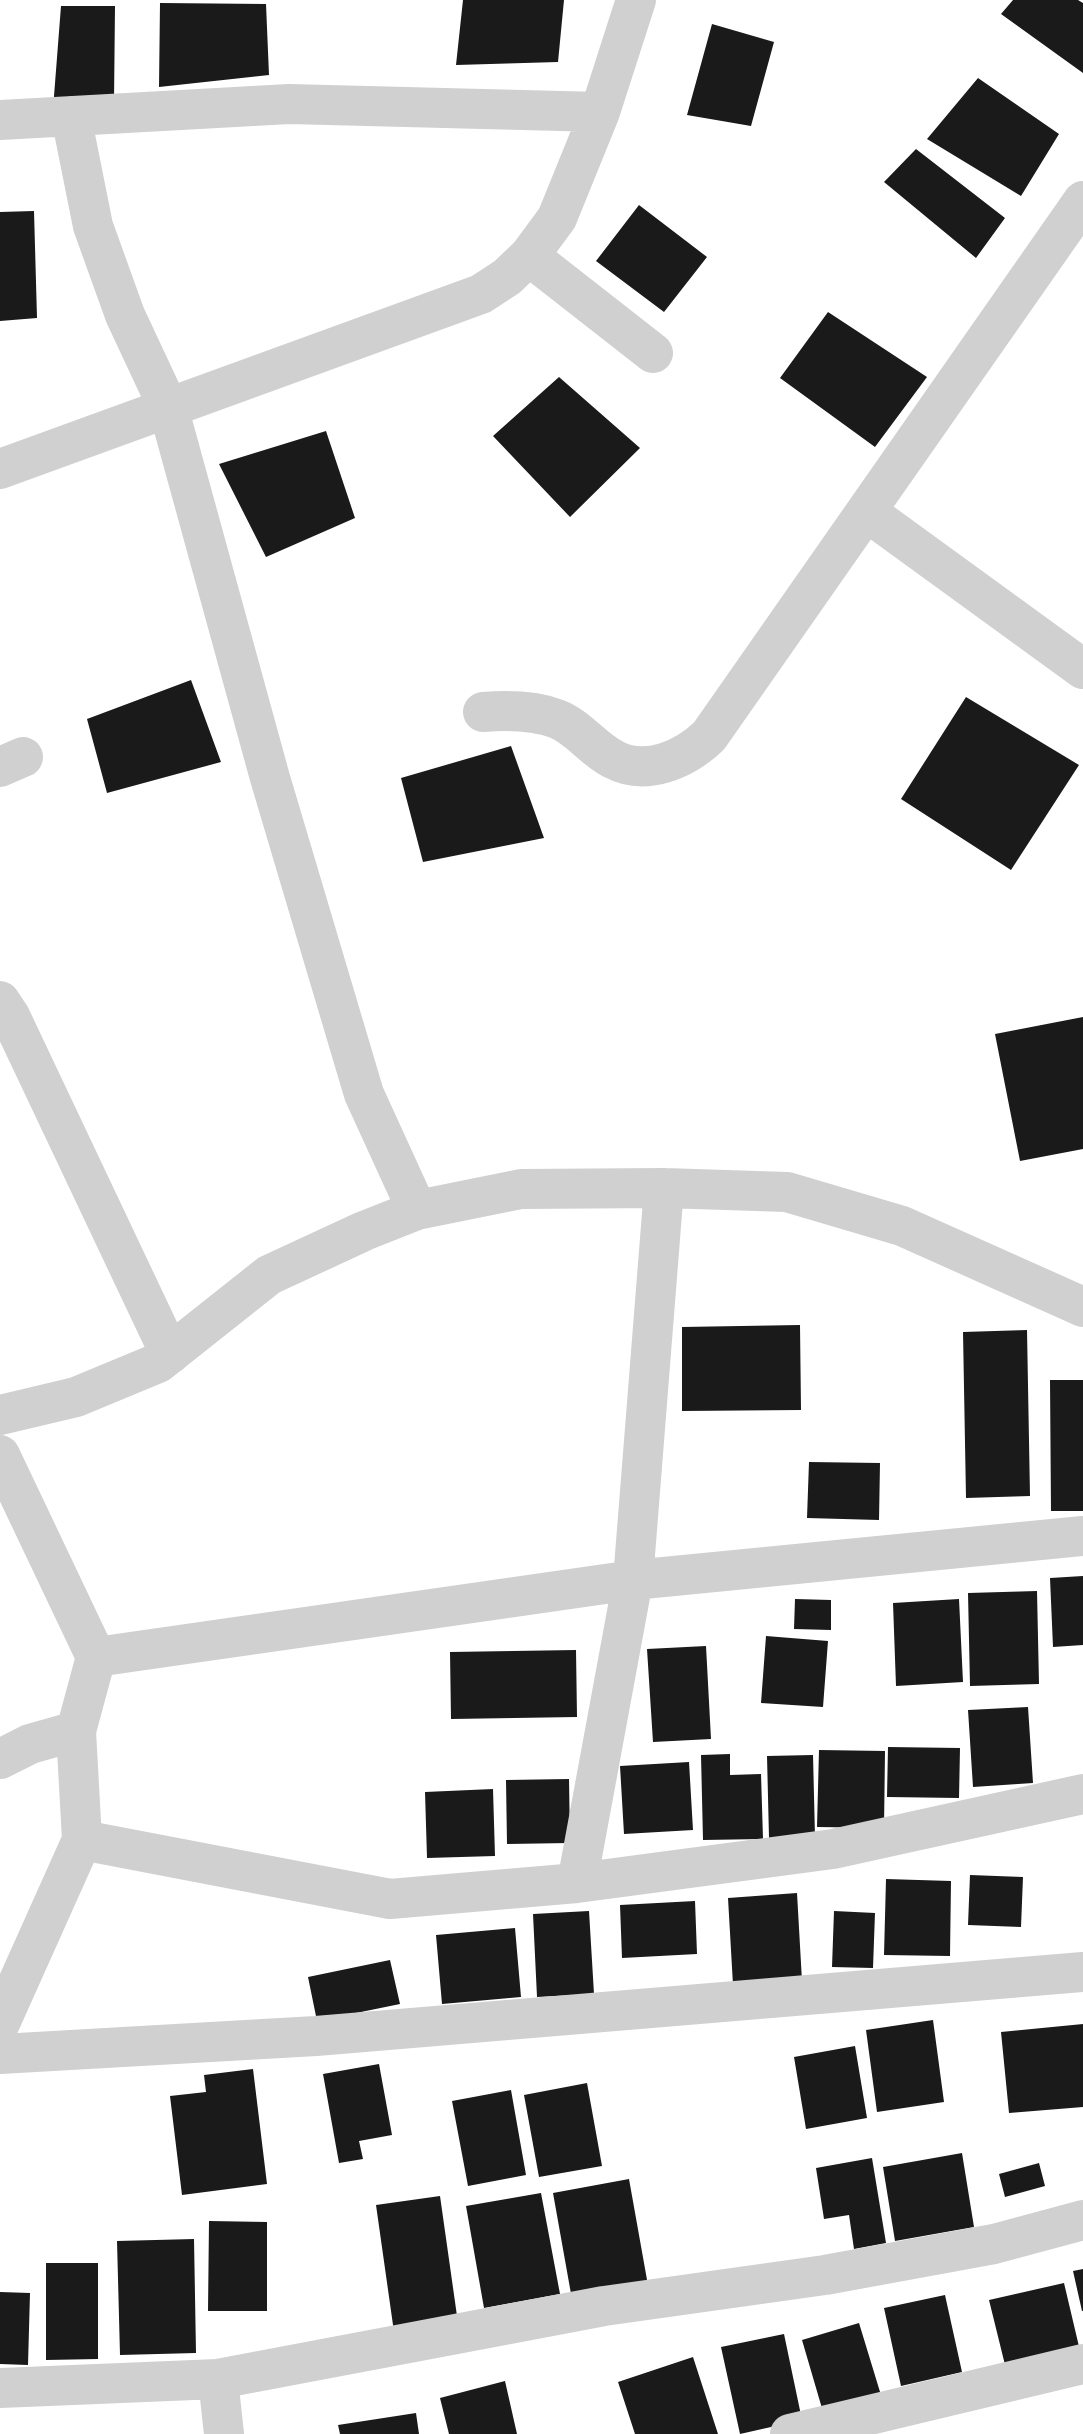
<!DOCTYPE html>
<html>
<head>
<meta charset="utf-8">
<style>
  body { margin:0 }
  canvas { display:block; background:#fff }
</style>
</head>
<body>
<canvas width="1083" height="2434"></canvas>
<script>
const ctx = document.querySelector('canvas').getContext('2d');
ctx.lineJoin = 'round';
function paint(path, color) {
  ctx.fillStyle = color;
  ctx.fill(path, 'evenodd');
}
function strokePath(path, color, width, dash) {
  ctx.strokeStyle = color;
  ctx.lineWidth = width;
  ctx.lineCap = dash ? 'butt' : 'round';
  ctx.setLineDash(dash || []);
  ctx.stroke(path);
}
paint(new Path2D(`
  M463 0H564L558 62 456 65Z
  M1013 0H1078L1083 3V73L1001 14Z
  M160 3 266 4 269 75 159 87Z
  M61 6H115L114 102 53 109Z
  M712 24 774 42 751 126 687 115Z
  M978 78 1059 134 1021 196 927 139Z
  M916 149 1005 218 976 258 884 182Z
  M639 205 707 257 664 312 596 261Z
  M34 211 37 318 0 321V212Z
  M828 312 927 377 875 447 780 378Z
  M559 377 640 448 570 517 493 436Z
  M326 431 355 518 266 557 219 464Z
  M191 680 221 762 107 793 87 719Z
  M966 697 1079 765 1011 870 901 799Z
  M511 746 544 838 423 862 401 778Z
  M1083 1017V1149L1020 1161 995 1034Z
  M800 1325 801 1410 682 1411V1327Z
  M1027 1330 1030 1496 966 1498 963 1332Z
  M1050 1380H1083V1511H1051Z
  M809 1462 880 1463 879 1520 807 1518Z
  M1083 1576V1645L1053 1647 1050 1578Z
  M1037 1591 1039 1684 970 1686 968 1593Z
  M795 1599 831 1600V1630L794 1629Z
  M959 1599 963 1682 896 1686 893 1603Z
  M766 1636 828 1641 823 1707 761 1703Z
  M706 1646 711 1739 653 1742 647 1649Z
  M576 1650 577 1717 451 1719 450 1652Z
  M1028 1707 1033 1783 973 1787 968 1710Z
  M888 1747 960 1748 959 1798 887 1797Z
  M819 1750 885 1751 884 1828 817 1827Z
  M730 1754V1775L761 1774 763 1839 703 1840 701 1755Z
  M813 1755 815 1837 769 1838 767 1756Z
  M689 1762 693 1830 624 1834 620 1766Z
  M569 1779 570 1843 507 1844 506 1780Z
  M493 1789 495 1856 427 1858 425 1792Z
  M970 1875 1023 1877 1021 1927 968 1925Z
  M886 1879 951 1881 950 1956 884 1955Z
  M797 1893 802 1981 733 1985 728 1898Z
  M695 1901 697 1954 622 1958 620 1905Z
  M589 1911 594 1994 537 1997 533 1914Z
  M834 1911 875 1913 873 1968 832 1967Z
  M515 1928 521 1997 442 2004 436 1935Z
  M390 1960 400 2004 317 2021 308 1977Z
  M933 2020 944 2102 877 2112 866 2030Z
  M1083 2024V2107L1009 2113 1001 2032Z
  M855 2046 867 2118 806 2129 794 2057Z
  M379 2064 392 2135 359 2141 363 2159 339 2163 323 2074Z
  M253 2069 267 2184 182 2195 170 2096 206 2092 204 2075Z
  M587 2083 602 2166 539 2177 524 2095Z
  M511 2090 526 2175 468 2186 452 2101Z
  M962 2153 974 2227 895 2241 883 2167Z
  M872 2158 886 2243 854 2249 849 2215 824 2219 816 2168Z
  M1039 2163 1045 2186 1005 2197 999 2174Z
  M629 2179 649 2291 573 2305 553 2193Z
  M541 2193 560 2294 484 2308 466 2206Z
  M440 2196 458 2323 394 2332 376 2205Z
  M209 2221 267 2222V2311H208Z
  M194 2239 196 2353 120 2355 117 2241Z
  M46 2263H98V2359L46 2360Z
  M1083 2269V2311H1082L1073 2271Z
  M1064 2283 1081 2355 1007 2373 989 2300Z
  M0 2292 30 2293 28 2365 0 2364Z
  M945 2295 962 2372 901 2386 884 2308Z
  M859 2323 884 2405 826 2422 802 2340Z
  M784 2334 802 2420 740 2434 721 2347Z
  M693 2357 718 2434H635L618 2382Z
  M505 2381 517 2434H449L440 2398Z
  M416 2413 419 2434H340L338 2425Z`), '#1a1a1a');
strokePath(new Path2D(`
  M71 116 93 226 125 315 168 407 270 778 364 1094 417 1210
  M0 120 289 104 600 112
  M529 256 653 353
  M0 469 481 294 507 277 529 256 557 218 600 112 636 0
  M867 512 1083 669
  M483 712C508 710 534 710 557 719 578 727 593 749 613 759 646 777 685 759 709 736L1083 201
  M0 767 23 757
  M0 1001 10 1016 170 1354
  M0 1415 76 1397 158 1363 269 1275 364 1231 417 1210 521 1189 664 1188 787 1192 902 1226 1083 1307
  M0 1455 96 1657 76 1731 82 1840 0 2023
  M96 1657 633 1580 1083 1536
  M0 1759 30 1744 76 1731
  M82 1840 390 1899 577 1883 833 1849 1083 1794
  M577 1883 633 1580 664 1188
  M0 2054 316 2036 1083 1972
  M218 2379 224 2434
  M0 2388 218 2379 604 2306 825 2275 994 2244 1083 2220
  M790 2434 1083 2364`), '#d0d0d0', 40);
</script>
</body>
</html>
